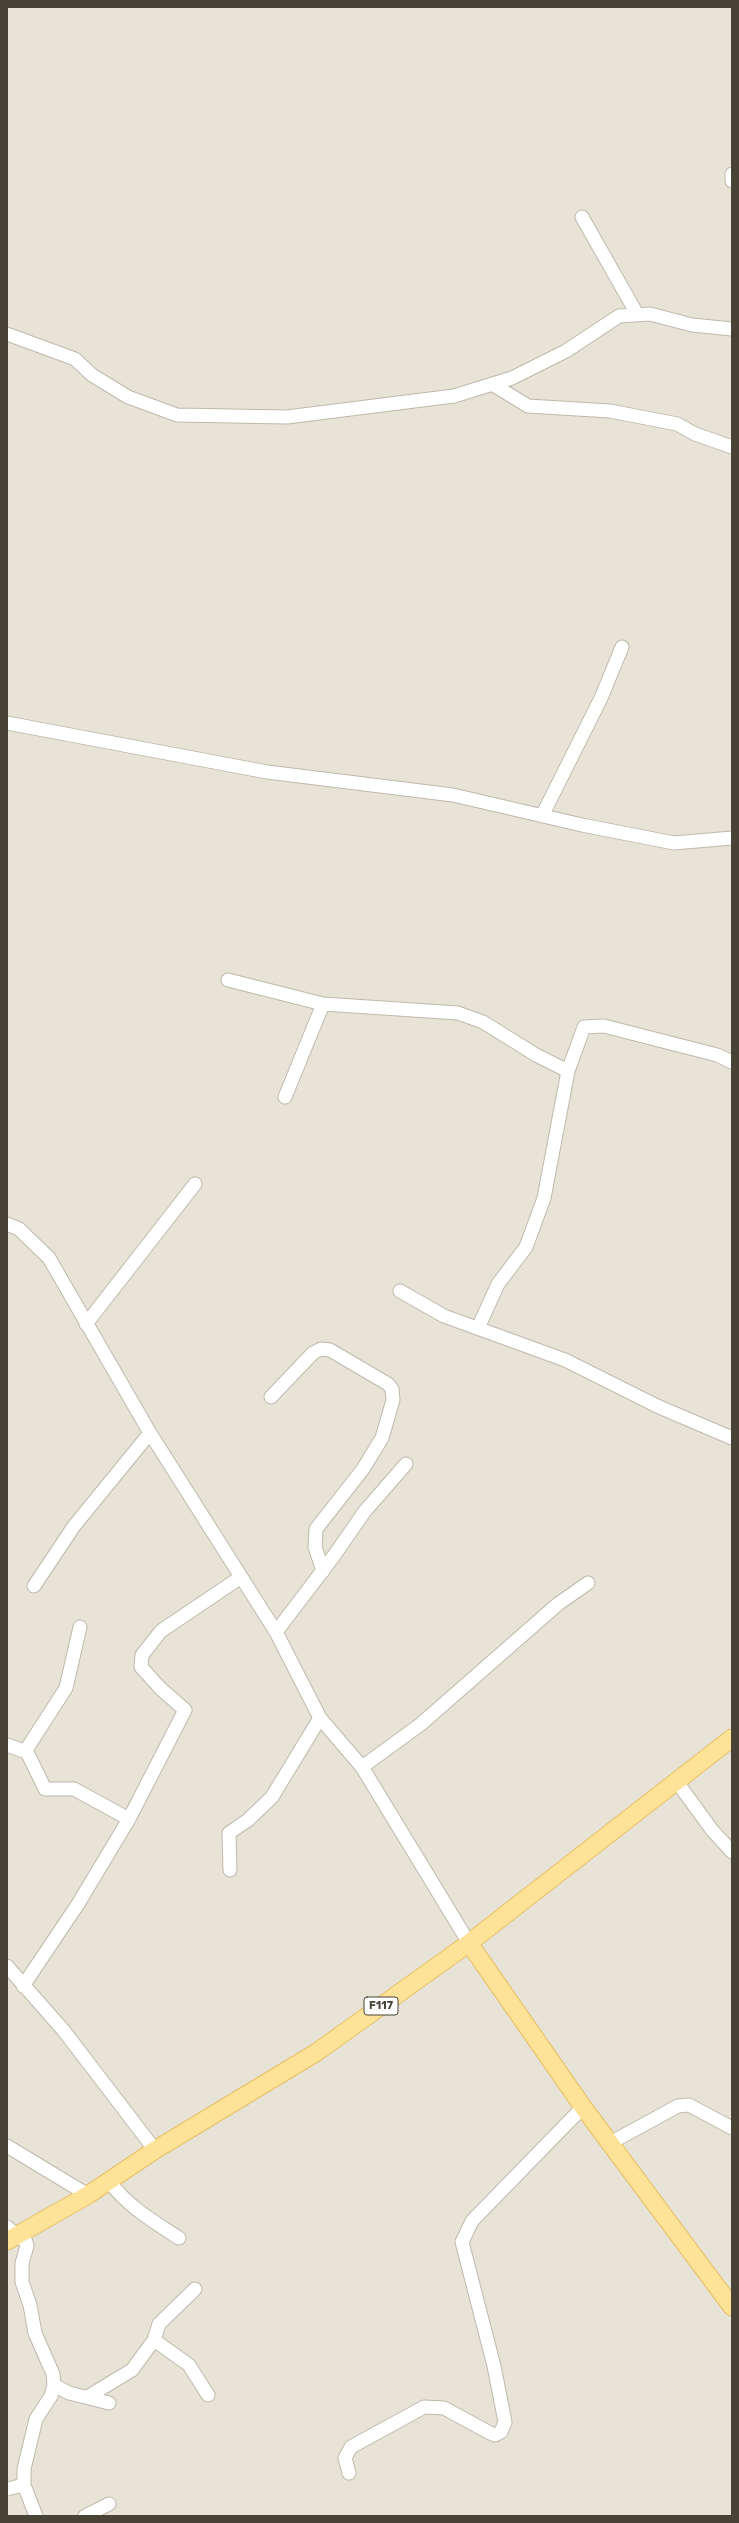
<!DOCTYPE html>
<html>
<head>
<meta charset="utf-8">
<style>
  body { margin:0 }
  #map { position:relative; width:739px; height:2523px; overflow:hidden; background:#f4f1e9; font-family:Rubik,sans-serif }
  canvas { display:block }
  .frame { position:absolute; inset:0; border:8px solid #484237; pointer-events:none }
</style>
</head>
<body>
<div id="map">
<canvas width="739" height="2523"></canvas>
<div class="frame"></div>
</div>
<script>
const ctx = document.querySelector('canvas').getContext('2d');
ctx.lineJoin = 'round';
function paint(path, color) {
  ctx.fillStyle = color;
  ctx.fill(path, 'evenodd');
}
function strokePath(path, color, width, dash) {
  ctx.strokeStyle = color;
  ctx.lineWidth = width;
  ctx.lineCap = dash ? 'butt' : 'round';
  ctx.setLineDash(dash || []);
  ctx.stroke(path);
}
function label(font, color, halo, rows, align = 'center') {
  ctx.font = font + ' Rubik,sans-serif';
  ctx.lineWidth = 3.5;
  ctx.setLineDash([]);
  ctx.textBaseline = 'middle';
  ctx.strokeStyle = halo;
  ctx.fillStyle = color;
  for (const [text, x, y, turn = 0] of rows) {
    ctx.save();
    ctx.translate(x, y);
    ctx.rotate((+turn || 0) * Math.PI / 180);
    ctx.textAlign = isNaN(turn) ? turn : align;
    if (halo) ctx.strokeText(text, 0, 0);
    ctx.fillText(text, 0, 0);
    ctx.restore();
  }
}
paint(new Path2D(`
  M7 7H732V2516H7Z`), '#e8e3d7');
const minor = new Path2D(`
  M732 174V181
  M582 217 637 314
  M7 334 75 359 92 375 128 397 177 415 287 417 454 396 512 378 566 351 619 316 650 314 692 325 732 329
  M492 384 528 406 610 411 677 424 695 434 732 447
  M7 723 267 772 453 795 582 825 674 843 732 838
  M542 816 601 698 622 647
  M228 980 323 1004 458 1013 483 1022 536 1055 568 1071
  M285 1097 323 1004
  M7 1224 19 1229 49 1258 150 1433 276 1632 320 1718 362 1767 469 1943
  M400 1291 444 1316 565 1360 657 1406 732 1438
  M86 1324 195 1184
  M478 1328 498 1284 526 1247 544 1198 568 1071 584 1027 604 1026 717 1055 732 1062
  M271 1397 313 1353 321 1349 330 1350 388 1384 392 1389 393 1400 382 1438 363 1469 316 1529 315 1547 323 1571
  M34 1586 74 1526 150 1433
  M276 1632 333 1557 365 1511 406 1464
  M7 1745 24 1751 26 1750
  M26 1750 45 1789H74L129 1819 185 1710 161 1689 141 1667 142 1655 161 1631 241 1577
  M26 1750 66 1688 80 1627
  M362 1767 421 1724 558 1604 588 1583
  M677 1782 712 1830 732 1852
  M230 1870 229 1833 248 1820 272 1797 320 1718
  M7 1966 64 2031 155 2150
  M23 1986 78 1904 129 1819
  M610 2143 678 2106 689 2105 732 2128
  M7 2146 88 2195
  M109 2181C127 2206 154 2222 179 2238
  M7 2227 26 2242 27 2246 22 2263V2282L30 2305 35 2333 53 2374 54 2385 51 2396 36 2419 24 2469V2485L36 2516
  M154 2340 189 2365 208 2395
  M54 2385 69 2393 109 2403
  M89 2396 132 2370 154 2340 159 2324 195 2289
  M349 2473 345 2458 351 2447 424 2407 444 2408 490 2433 495 2435 501 2432 505 2422 494 2366 462 2242 472 2221 583 2107
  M7 2489 24 2485
  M85 2516 109 2504`);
const major = new Path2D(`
  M469 1943 583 2107 732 2307
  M7 2241 88 2195 155 2150 317 2052 469 1943 732 1738`);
strokePath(minor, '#c0b9ab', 15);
strokePath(major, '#e5c066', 19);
strokePath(minor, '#fff', 13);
strokePath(major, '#fee298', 17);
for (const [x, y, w] of [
  [381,2006,34]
]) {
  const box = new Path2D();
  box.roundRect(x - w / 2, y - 9, w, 18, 3);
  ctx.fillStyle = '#fff';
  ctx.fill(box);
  strokePath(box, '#484237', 1);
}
label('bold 11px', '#484237', null, [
  ["F117",381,2006]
]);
</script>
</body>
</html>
